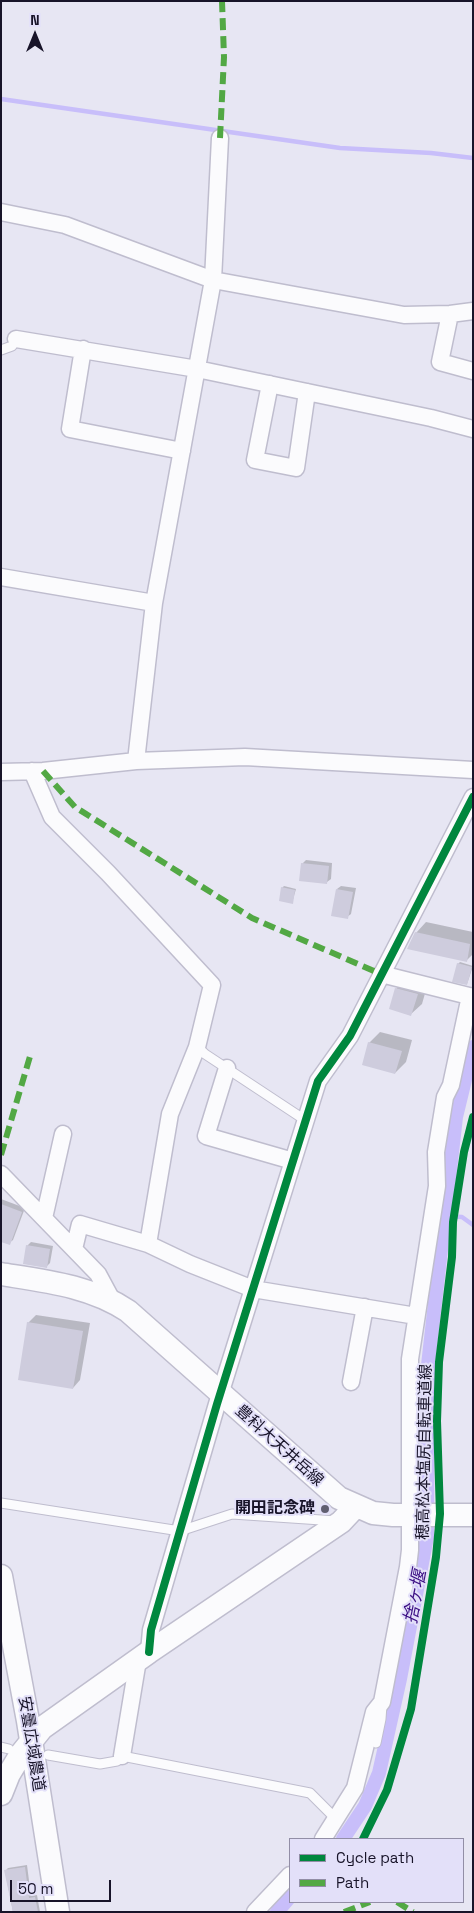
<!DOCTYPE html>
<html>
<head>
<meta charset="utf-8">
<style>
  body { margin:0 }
  #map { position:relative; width:474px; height:1913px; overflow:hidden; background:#e7e6f3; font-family:"Space Grotesk",sans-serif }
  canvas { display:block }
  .frame { position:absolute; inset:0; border:2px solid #181429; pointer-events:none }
  .legend { position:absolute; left:289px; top:1838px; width:175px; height:65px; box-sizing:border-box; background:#e3e0f9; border:1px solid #928ea6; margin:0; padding:6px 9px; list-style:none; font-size:15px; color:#181429 }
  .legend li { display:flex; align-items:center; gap:10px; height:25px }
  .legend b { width:25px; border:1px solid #928ea6 }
  .north { position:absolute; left:10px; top:10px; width:50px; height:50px; -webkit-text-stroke:4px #e3e0f9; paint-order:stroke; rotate:0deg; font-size:14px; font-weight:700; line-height:20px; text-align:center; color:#181429 }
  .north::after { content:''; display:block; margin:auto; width:18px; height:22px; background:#181429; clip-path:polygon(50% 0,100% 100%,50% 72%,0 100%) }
  .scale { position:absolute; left:10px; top:1880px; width:101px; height:22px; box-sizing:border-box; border:2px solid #181429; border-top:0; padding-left:6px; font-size:15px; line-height:18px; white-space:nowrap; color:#181429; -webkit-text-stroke:4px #e3e0f9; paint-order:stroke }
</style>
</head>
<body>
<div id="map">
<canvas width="474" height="1913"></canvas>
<div class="frame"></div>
<ul class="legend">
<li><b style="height:6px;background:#00873e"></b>Cycle path</li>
<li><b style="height:6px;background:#52a844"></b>Path</li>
</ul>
<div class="north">N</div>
<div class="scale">50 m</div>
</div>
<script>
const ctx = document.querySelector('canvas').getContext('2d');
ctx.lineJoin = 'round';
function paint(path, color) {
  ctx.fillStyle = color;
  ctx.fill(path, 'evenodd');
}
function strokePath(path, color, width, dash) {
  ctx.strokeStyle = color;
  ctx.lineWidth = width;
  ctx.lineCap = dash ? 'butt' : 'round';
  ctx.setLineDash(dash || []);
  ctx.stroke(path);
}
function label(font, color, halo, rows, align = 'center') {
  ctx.font = font + ' "Space Grotesk","Noto Sans JP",sans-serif';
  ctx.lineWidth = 4;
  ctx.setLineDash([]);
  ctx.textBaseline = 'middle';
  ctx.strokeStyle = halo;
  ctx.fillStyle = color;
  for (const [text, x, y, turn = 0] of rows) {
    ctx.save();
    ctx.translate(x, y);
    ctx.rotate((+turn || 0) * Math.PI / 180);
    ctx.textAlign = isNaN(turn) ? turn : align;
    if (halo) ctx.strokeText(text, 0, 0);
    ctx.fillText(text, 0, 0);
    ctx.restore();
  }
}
paint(new Path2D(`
  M306 860 332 863 331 879 327 882 302 864Z
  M284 886 296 889 292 903 282 888Z
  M341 886 356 888 351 914 347 917 337 889Z
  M426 922 473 932V954L466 961 416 933Z
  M460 962 473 966 467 984 458 964Z
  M407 978 428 983 422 1004 411 1014 396 989Z
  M380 1032 412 1040 406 1062 395 1073 369 1043Z
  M1 1199 25 1208 13 1240 9 1243 1 1240Z
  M31 1242 53 1246 50 1263 46 1267 27 1246Z
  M36 1315 90 1323 80 1380 73 1388 28 1323Z
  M27 1865 31 1896 37 1895 40 1912H13L5 1871 8 1868Z`), '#0003');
strokePath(new Path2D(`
  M1 99 340 148 431 153 473 158
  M445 1216 462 1217 473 1225`), '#c8befa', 4.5);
strokePath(new Path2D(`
  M343 1839 365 1806 379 1773 400 1679 427 1537 428 1365 456 1117 473 1047
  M277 1912 290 1897`), '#c8befa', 14);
paint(new Path2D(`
  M301 863 329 866 327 884 299 881Z
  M281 887 295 890 293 904 279 901Z
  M336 889 353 892 348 919 331 916Z
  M415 932 470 944 467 962 407 949Z
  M457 963 472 967 467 985 452 982Z
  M395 988 418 994 411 1016 389 1009Z
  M368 1042 402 1051 395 1074 362 1065Z
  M1 1204 22 1212 10 1245 1 1242Z
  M26 1245 50 1249 47 1268 23 1264Z
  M27 1322 83 1331 73 1389 18 1380Z
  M25 1867 29 1898 35 1897 38 1912H13L4 1870Z`), '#ceccdd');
const lane = new Path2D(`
  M1 350 12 346 16 339
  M197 1047 205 1054 305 1120
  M1 1503 180 1531 232 1514 336 1521
  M376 1743 381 1719 382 1705
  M1 1747 9 1749
  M48 1755 100 1764 117 1761 122 1756 310 1793 336 1819`);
const street = new Path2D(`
  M1 212 65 225 213 280 404 315 450 314 473 311
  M450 314 440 362 473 371
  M16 339 197 369 431 418 473 429
  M83 349 70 429 182 451
  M270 384 255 460 296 468 307 392
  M1 577 154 603
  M136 761 154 603 213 280 220 138
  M32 771 52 817 108 873 212 985 197 1047 170 1114 148 1244
  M1 772 43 771 136 761 245 757 473 770
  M381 974 473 997
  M227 1068 206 1136 293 1161
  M1 1174 98 1274 112 1300
  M44 1218 63 1134
  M74 1249 80 1224 148 1244 190 1264 253 1289 416 1316
  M351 1382 365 1307
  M149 1652 151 1630 217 1404 318 1081 350 1036 473 797
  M122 1756 138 1660
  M323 1839 355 1788 374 1712 382 1702 408 1567 410 1550V1359L437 1186 436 1152 445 1097 451 1085 470 996
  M255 1912 290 1875`);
const secondary = new Path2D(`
  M1 1274C45 1281 91 1286 128 1311L339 1498 373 1513 393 1515H473
  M1 1576 28 1721 58 1912
  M1 1794 9 1774 21 1754 42 1728 149 1652 341 1522 356 1506`);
strokePath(lane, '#bfbdce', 11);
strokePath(street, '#bfbdce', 19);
strokePath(secondary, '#bfbdce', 25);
strokePath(lane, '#fbfbfd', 9);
strokePath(street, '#fbfbfd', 16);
strokePath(secondary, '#fbfbfd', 22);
strokePath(new Path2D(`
  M220 138 224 57 222 1
  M43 771 75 807 252 918 381 974
  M1 1155 31 1053
  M397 1902 413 1912
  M344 1912 370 1902`), '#52a844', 6, [12, 6]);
strokePath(new Path2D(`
  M149 1652 151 1630 217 1404 318 1081 350 1036 473 797
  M363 1839 387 1790 411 1709 436 1557 440 1514 437 1421 439 1362 452 1257 453 1222 464 1152 473 1117`), '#00873e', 8);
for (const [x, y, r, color] of [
  [325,1509,5,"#605e70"]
]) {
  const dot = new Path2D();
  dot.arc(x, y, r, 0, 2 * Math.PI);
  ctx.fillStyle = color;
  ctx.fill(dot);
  strokePath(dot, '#e3e0f9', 2);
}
label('16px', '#181429', '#e3e0f9', [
  ["豊科大天井岳線",279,1446,42],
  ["穂高松本塩尻自転車道線",425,1452,-89],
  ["安曇広域農道",31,1744,81]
]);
label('bold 16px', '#181429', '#e3e0f9', [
  ["開田記念碑",315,1509]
], 'right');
label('italic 18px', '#3d1185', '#e3e0f9', [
  ["捨ヶ堰",416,1597,-79]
]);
</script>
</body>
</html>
